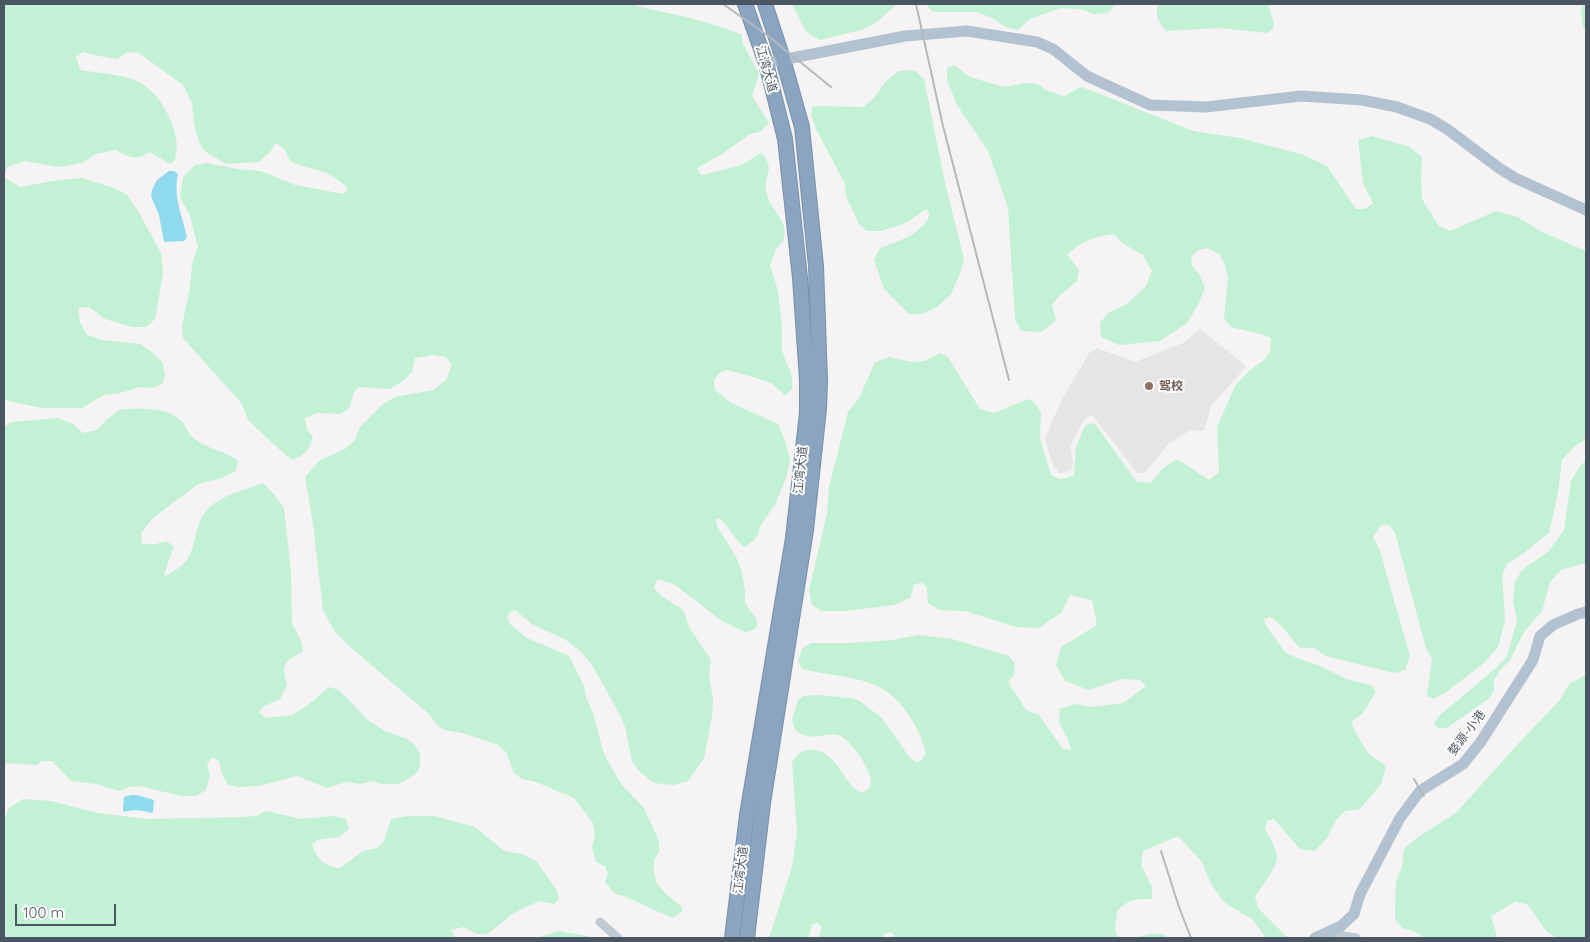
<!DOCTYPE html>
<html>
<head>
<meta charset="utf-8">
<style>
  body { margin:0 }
  #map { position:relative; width:1590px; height:942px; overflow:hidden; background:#f5f3f3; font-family:Quicksand,sans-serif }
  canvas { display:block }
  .frame { position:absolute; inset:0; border:5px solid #4a5661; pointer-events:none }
  .scale { position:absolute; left:15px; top:904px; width:101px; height:22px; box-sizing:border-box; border:2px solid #4a5661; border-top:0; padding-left:6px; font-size:15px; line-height:18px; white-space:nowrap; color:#4a5661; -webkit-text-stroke:4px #fff; paint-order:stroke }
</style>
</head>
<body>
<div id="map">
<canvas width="1590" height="942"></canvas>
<div class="frame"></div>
<div class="scale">100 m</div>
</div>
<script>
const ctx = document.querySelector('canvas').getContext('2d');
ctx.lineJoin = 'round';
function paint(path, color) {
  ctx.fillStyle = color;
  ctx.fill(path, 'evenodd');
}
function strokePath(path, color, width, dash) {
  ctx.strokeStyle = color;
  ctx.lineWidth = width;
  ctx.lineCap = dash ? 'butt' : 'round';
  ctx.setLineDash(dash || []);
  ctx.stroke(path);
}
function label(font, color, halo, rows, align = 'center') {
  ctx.font = font + ' Quicksand,"Noto Sans SC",sans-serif';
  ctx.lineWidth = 4;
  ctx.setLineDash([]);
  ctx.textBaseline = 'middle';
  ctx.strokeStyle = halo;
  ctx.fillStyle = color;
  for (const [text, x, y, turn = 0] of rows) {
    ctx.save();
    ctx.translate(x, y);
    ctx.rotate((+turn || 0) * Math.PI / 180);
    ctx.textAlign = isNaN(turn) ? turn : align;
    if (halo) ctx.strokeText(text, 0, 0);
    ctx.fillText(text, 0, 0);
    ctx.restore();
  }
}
paint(new Path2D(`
  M1200 329 1244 364 1245 368 1211 406 1204 431 1191 430 1169 443 1149 468 1143 473H1137L1094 417 1090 415 1083 421 1070 446 1073 462 1071 470 1060 474 1053 465 1045 439 1060 403 1089 353 1097 348 1135 362 1183 343Z`), '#e6e4e5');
paint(new Path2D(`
  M4 4H635L637 6C672 14 709 21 742 35V42L759 74 752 96 769 123 760 132 750 134 722 154 697 168 701 175C704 175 736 167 740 165 748 162 755 156 762 153 776 171 764 173 766 189 767 204 778 212 783 224 785 228 784 235 784 240L776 249 770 265 778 291 782 328V351L792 376V389L785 395 771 383 747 375 727 370 719 373 714 380 715 390 731 403 778 424 786 444 790 460 787 475 776 503 762 523 755 540 744 547C734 539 729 526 719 518L716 520 717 526 736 557 741 569 745 590V603L757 620V626L754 630 745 632 722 621 675 585 662 580H657L654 588 663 597 683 610 690 629 708 655 711 661 709 675 713 700 712 716 704 758 688 781 673 785 654 783 639 771 632 761 625 727 620 715 592 665 581 652 566 640 532 624 515 610 510 612 507 618 511 625 527 638 569 656 584 686 586 697 594 716 603 751 607 760 622 785 644 808 659 841V852L654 860V872L657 884 666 894 681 906 683 911 672 918 624 896 615 894 605 882 608 874 605 866 596 862 592 847 595 835 593 823 574 798 536 782 522 779 514 773 506 752 498 745 463 733 444 730 436 724 429 714 348 645 335 632 323 610 313 524 305 477 320 460 345 449 355 440 360 427 383 404 395 397 433 390 446 380 452 365 446 357 433 355 415 358 412 372 404 380 390 389 359 387 354 392 349 408 341 414 317 413 305 418 307 430 313 437C308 450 306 455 292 460L280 450 248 420 242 404 183 338 182 326 190 287 192 264 198 247 190 216 180 197 183 177 195 165 208 163 237 169 261 171 295 185 344 194 348 188C340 181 331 174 320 171 310 168 300 166 290 161L284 148 275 143 272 150 259 162 226 164 203 150 198 139 194 123 192 103 183 85 139 53 128 52 117 59 93 55 83 52 76 57 80 70C97 73 122 74 137 81 160 92 174 121 177 145 177 150 175 155 175 160L170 164 150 152C135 161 131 158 116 150L96 154 82 163 59 167 25 161 7 167 4 177 20 187 53 181 82 178 114 188 127 195 138 211 161 253 163 273 155 319 146 327H132L105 319 89 307 78 308 80 322 87 335 102 340 140 344 153 353 163 363 165 376 162 384 152 388 140 387 120 393 104 395 82 408H42L8 401 4 398Z
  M792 4H897L878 21 865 29 820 40 811 35 805 30Z
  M926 4H1114L1111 10 1108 13 1093 14 1081 9 1061 8 1030 19 1018 30 1006 27 992 18 977 12H933Z
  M1159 4H1268C1270 13 1274 19 1274 28L1267 33 1219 28 1166 31C1159 23 1153 14 1159 4Z
  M1583 4H1586V29L1583 27 1581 11Z
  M954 65 970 77 1004 87 1027 83 1038 84 1046 90 1064 96 1081 87 1095 92 1193 131 1240 138 1304 155 1327 166 1356 209H1365L1373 203 1363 183 1358 140 1372 136 1410 147 1422 157 1421 179 1422 199 1439 226 1450 231 1496 211 1518 217 1542 232 1586 251V439L1574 447 1562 460 1558 493 1549 533 1524 553 1507 564 1502 575 1505 620 1498 647 1484 663 1445 693 1433 699 1427 696 1432 659 1426 648 1395 533 1390 526 1382 524 1373 537 1380 551 1410 656 1405 670 1395 673 1326 656 1314 648H1300C1289 637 1283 624 1270 617L1264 619 1266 626 1285 652 1299 659 1318 665 1349 680 1371 685 1376 692 1363 713 1351 722 1356 733 1368 753 1386 766 1381 784 1360 809 1345 811 1336 820 1327 838 1315 851 1300 849 1274 819 1267 821 1265 829C1270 838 1277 848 1277 859 1276 868 1260 889 1255 897L1259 909 1287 937 1286 938H1266L1253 920 1224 902 1211 884 1202 862 1178 836 1143 851 1141 865 1152 887V899C1134 899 1131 898 1117 911L1115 931 1119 938H894V935L891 932 886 933 881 938H818L822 928 818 923 812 924 809 938H769L792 867 797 832 792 762C799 753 802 749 814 750 839 753 842 784 862 793 867 791 871 788 871 782 872 771 850 738 838 735 829 733 817 738 807 736 803 735 799 733 796 731L792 720 798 700 804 696 818 695 849 698 858 700 881 717 910 758 916 762 922 760 926 753C920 729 903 700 881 688 859 676 826 675 802 669L798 661 802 649 811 643H850L892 640 919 635 952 639 1009 656 1015 663 1014 675 1008 682 1026 710 1039 715 1063 749 1071 750 1068 739 1059 722 1060 709 1076 704 1091 707 1123 703 1146 686 1140 680 1121 679 1089 690 1065 681 1056 665 1061 647 1097 625 1092 600 1070 595 1062 612 1039 628 1016 627 965 611 939 610 928 603 927 588 922 582 914 585 910 598 894 605 846 611H821L812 605 809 590 827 514 829 487 848 412 859 398 875 362 889 357 912 362 925 361 940 353 948 357 980 409 994 413 1028 399 1034 402 1041 412 1040 438 1051 475 1060 479 1074 476 1076 447 1085 426 1090 423 1096 425 1136 481 1151 483 1162 469 1177 459 1209 480 1219 472 1217 427 1235 386 1249 371 1264 360 1270 352 1271 338 1264 335 1231 327 1224 318 1228 279 1225 265 1220 255 1208 248 1198 250 1191 257 1192 265 1200 276 1205 288 1198 305 1187 323 1160 341 1119 345 1101 337 1100 323 1108 313 1127 304 1146 286 1152 271 1143 255 1122 243 1114 234C1092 237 1084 240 1067 255L1079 270 1077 281 1059 296 1052 305 1056 320 1042 332 1021 331 1015 319 1008 208 988 151 957 105 947 80V68Z
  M914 70 924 79 945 183 964 259 960 273 951 294 937 307 923 314H909L884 289 874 260 880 248C899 241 923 234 930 214L926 209 906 223 881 231H867L859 224 846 196 845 184 816 129 811 114 813 106 863 107 874 98 885 82 899 71Z
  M121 409C140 409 167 406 181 421 186 425 188 433 192 437 205 448 224 451 238 460L236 471 219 479 198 484 153 518 141 533 142 544H156L166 541 174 546 164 574 166 576C175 571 185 565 189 556 198 539 194 522 210 507 224 494 246 490 263 483L273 493 284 508 291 571 292 623 301 641 303 651C285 662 281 663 287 685L280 699 264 706 259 712 265 718 293 715 313 701 329 687 339 690 368 720 383 730 407 739 415 745 420 754V767L416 774 399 784H382L373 781 360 784 346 782 327 788 297 776 258 786 239 787 228 785 222 774 219 761 212 757 207 764 210 775 206 790 196 796H181L139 786 129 787 119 791 96 784 71 781 52 761H42L37 765 4 763V427L11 422 58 418 73 424 83 433 97 430 106 420Z
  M1586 460V563L1561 570 1550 582 1542 611 1524 632 1510 660 1500 670 1494 680V691L1488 699 1447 728H1437L1434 723 1439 716 1496 668 1507 656 1517 621 1513 601 1515 582 1522 570 1548 552 1564 530 1571 481 1580 466Z
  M1584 676H1586V938H1558L1547 932 1527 904 1515 902 1491 916 1497 936 1495 938H1425L1413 931 1402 928 1395 919 1396 881 1402 867 1404 849 1418 837 1456 813 1516 746 1559 701 1570 683Z
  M23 799 51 801 98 813 147 819 243 817 256 816 266 811 301 819 332 816 346 819 349 829 339 837 317 840 312 845C318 860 324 866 340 868L363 851 377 848 384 841 391 819 408 816H434L475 827 504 851 522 854 537 862 557 891 559 899 554 904 540 901 525 907 511 915 498 926 486 935 474 933 464 927 451 930 455 938H4V822L9 808Z
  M558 931 588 936 589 938H537Z
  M1149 934H1164L1167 938H1136Z`), '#c3f1d5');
paint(new Path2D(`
  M169 171H174L178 174C173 196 182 215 187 237L184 241 164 242 159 215 151 196 152 190 157 180Z
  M131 795H137L154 800 153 812 151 813C144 810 132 809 124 812L123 810 124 797Z`), '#90daee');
const highway = new Path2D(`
  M732 938 747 815 793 538 807 413V380L800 278 785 139 766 63 745 4
  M747 938 763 803 806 530 819 409 820 380 816 266 802 127 783 59 765 4`);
strokePath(highway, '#7690ad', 16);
strokePath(new Path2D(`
  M600 922 618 938
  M1326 933 1356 938`), '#c1cad2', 9);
strokePath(new Path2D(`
  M766 63 905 36 967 31 1037 42 1053 49 1087 76 1150 105 1206 107 1301 96 1362 100 1397 107 1430 119 1447 129 1499 168 1515 178 1586 210
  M1315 938 1341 926 1354 914 1360 894 1400 818 1420 791 1463 764 1480 743 1533 660 1540 636 1553 625 1578 614 1586 612`), '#b3c2d1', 11);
strokePath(highway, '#8ba5c1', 14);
strokePath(new Path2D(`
  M723 4 767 35 831 87
  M916 4 943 126 1009 380
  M1414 779 1424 796
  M1161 851 1179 907 1191 938`), '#b5b8bd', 2);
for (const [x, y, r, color] of [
  [1149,386,5,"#8d6e63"]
]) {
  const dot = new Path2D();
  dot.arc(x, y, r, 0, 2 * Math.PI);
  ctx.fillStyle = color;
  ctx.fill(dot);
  strokePath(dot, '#fff', 2);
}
label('12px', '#4a5661', '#fff', [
  ["江湾大道",766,69,74],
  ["江湾大道",801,470,-84],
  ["婺源-小港",1467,733,-53],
  ["江湾大道",741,870,-83]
]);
label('bold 12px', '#785e54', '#fff', [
  ["驾校",1159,386]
], 'left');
</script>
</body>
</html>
